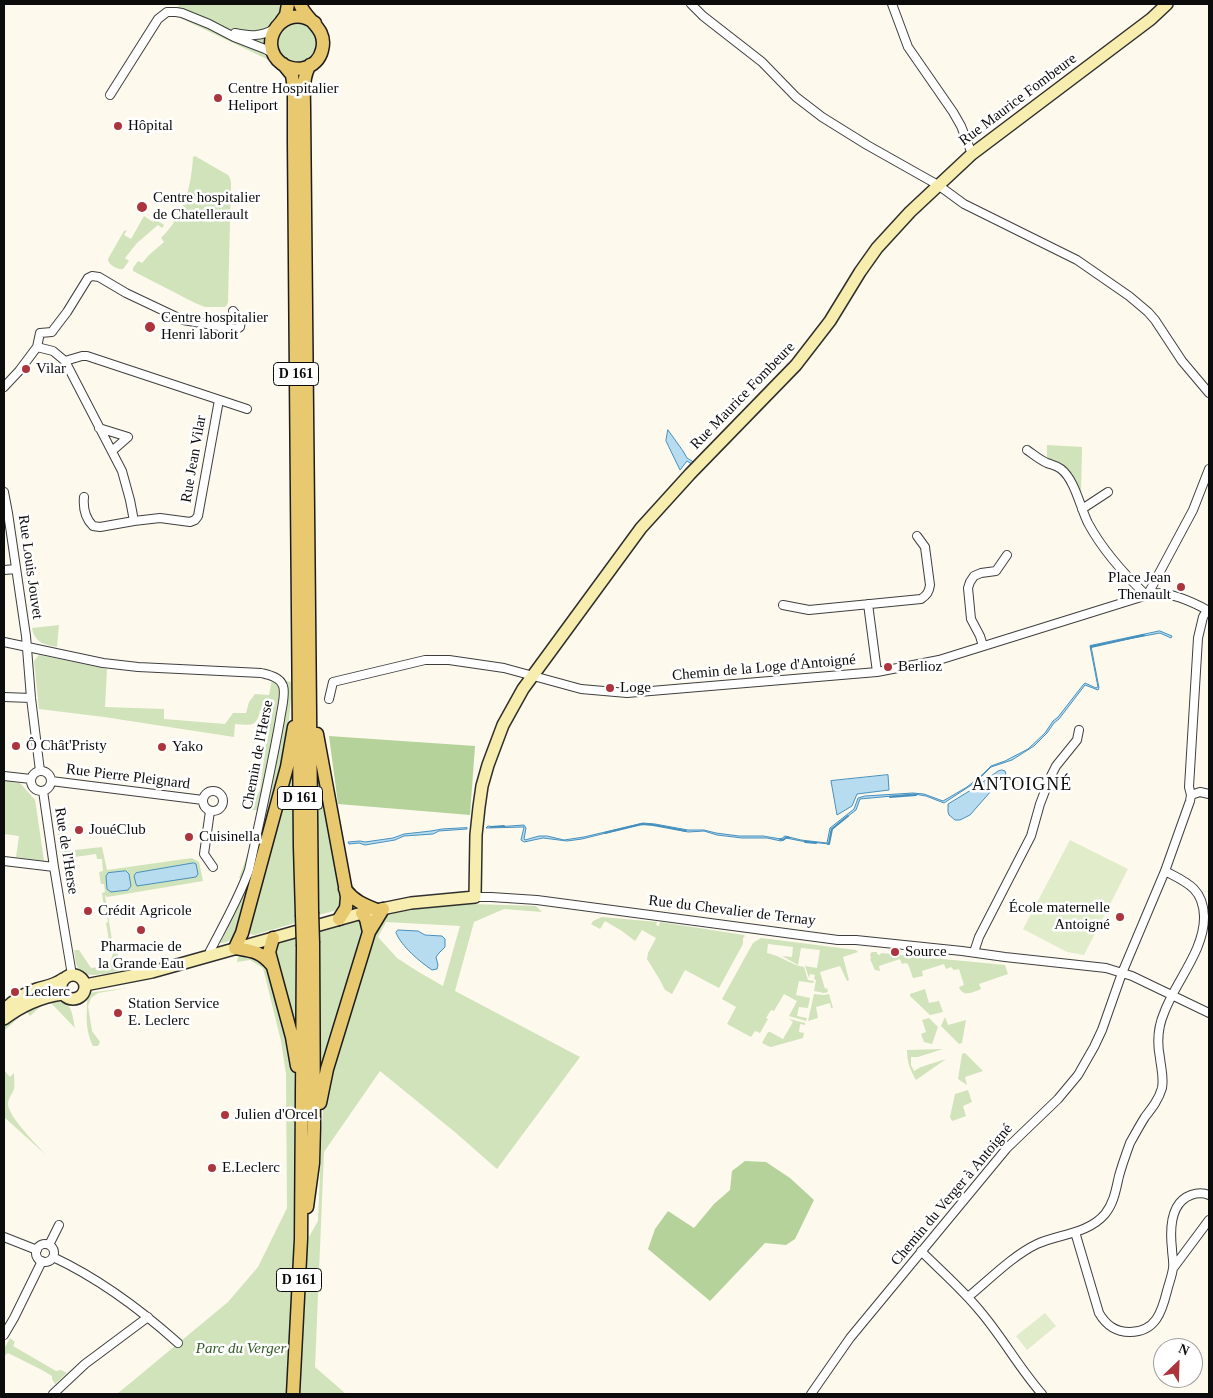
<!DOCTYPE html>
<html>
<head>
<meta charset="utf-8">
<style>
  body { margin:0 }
  #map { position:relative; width:1213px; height:1398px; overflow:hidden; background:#fdf9ec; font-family:"Times New Roman",serif }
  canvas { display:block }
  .frame { position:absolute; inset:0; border:5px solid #0c0c0c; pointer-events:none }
  .north { position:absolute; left:1153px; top:1338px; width:50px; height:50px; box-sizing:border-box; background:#fff; border:1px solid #9e9e9e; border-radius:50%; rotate:24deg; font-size:14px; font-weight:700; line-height:20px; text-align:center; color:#0c0c0c }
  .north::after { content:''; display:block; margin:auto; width:18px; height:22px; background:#ac343c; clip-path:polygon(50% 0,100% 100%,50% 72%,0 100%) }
</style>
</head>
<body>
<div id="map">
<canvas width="1213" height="1398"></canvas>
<div class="frame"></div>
<div class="north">N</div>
</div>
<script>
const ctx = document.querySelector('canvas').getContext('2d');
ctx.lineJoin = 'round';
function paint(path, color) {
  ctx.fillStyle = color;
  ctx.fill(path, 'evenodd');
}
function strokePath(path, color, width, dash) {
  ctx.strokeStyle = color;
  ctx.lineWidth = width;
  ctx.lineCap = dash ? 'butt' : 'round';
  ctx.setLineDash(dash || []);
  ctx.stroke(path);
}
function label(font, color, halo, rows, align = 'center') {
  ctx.font = font + ' "Times New Roman",serif';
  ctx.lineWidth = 5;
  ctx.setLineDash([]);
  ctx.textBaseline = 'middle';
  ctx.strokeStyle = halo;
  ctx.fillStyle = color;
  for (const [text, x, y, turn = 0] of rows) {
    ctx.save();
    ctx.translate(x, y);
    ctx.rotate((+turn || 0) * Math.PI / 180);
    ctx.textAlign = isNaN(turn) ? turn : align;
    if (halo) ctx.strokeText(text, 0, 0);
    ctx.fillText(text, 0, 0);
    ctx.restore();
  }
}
paint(new Path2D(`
  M180 4H282L281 9 265 40 269 60 176 16 177 8Z
  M277 42a20 20 0 1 1 40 0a20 20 0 1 1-40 0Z
  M195 156 228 175 230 178 231 182 228 302 227 305 225 307H205L195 303 133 271V268L138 261 142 263 149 255 164 242 161 238C184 215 191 189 193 157Z
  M144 216 153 222 155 219 164 225 162 228 158 225 137 243 125 258 129 261 123 269C118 270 108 265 108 259L124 231 127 230 124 235 131 239Z
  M1047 445 1082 447 1081 495H1080L1076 485 1047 460Z
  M59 625 57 647C45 645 34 642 32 628Z
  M39 655 107 669 105 707 164 709V719L225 724 233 713H246L249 702 255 694 269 695 272 680 275 681 280 687 281 700 259 811 244 878H239L249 850 257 810H250C251 803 257 797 260 790L270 712 260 710C257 728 250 725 235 724L234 737 104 717 39 709 34 661Z
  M286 681 292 682C291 707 288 731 284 756L241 926C235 935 232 943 220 943L219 940 244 892 286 695Z
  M295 730V923L254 935 250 934 248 930Z
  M314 741 344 896 341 905 338 910 318 915Z
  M4 781 20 783 35 800 36 806 44 861 16 857 19 836 4 834Z
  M56 820 62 822 66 851 102 847 107 870 192 858 199 862 203 881 107 897 105 895 112 941 116 943 120 967 124 966 122 970C110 972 83 982 77 966 75 962 75 955 74 950H79L91 968 109 966 115 947 110 945 106 923 108 922 107 915H105L102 893 105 892 104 884H101L99 872 103 871 102 859H97L96 854 61 859Z
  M472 904 536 906 542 912 504 909 474 922 455 991 580 1057 497 1169 456 1133 380 1071 324 1152 315 1367 346 1394H298L307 1248 309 1237 318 1221 322 1124 324 1097 373 931 384 915 418 909ZM386 922 460 926 443 986 417 971 397 958 378 937Z
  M602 917 657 922 656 925 659 926 660 922 744 935 745 936 743 938V944L719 988 685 970 672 994 665 990 660 980 647 959 648 953 656 938 642 930 635 941 622 931 605 921 600 929 591 924 593 921Z
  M363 919 366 923 318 1100V931Z
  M295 938 299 1063 272 956 275 944Z
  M761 938 856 950 858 952 843 957 849 980 847 981 840 966 820 972 825 989 827 988 828 992 824 993 814 991 816 980 814 979 815 975 810 974 809 978 805 966 817 968 820 950 801 948 798 965 782 956 792 957 793 947 768 944 767 953C782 956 791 965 804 967L808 980 814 981 813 983 799 981 796 995 810 998 808 1008 799 1007 797 1016 807 1018 806 1021 789 1016 797 1001 784 994 774 1011 771 1010 766 1018 768 1019 760 1033 755 1031 751 1037 727 1024 736 1007 722 999 753 943Z
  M872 952H877V954L880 955 881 953 1005 965 1008 974 979 984 981 989C973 992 963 998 959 987L964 985 959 969 954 970 951 967 946 969 944 964 922 971 923 976 913 978 908 964 905 963 902 964 900 959 879 966 880 971 875 970 870 959 871 958 870 954Z
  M248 955 265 962 294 1069 295 1091C294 1192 294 1293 289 1394H117L228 1302 258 1267 287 1208 286 1074 281 1041 263 968 250 960 237 962 238 957Z
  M128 988 98 993 91 998 88 1006 92 1031 100 1042 98 1046H93C87 1034 86 1022 87 1009 88 1002 84 995 94 992Z
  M925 989 929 1003 939 1001 943 1012 930 1015 910 996V994Z
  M814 994 824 995 829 994 833 1008H831L830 1003 816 1007 818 1018 808 1021Z
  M52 1001C72 1000 72 1012 75 1028L51 1003 42 1005 30 1016 26 1011 4 1031V1024L26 1011Z
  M945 1017 948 1025 966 1020 962 1043 959 1044 941 1026Z
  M929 1018 938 1027 932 1044 924 1042 921 1034 926 1032 922 1020Z
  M789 1019 805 1023V1025L800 1024 799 1032 804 1033 803 1038 771 1047 768 1046 762 1043 768 1032H770L783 1039 793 1022Z
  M943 1049 918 1057H911V1065L914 1071 921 1067 946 1059 916 1080C910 1070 907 1062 907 1050Z
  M965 1053 983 1071 965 1077 967 1085 958 1079 962 1054Z
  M4 1070 10 1077 14 1073C14 1078 15 1085 14 1089 12 1095 8 1098 8 1104 8 1116 37 1145 46 1155L4 1117Z
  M968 1090 972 1102 963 1106 966 1116 952 1121 950 1117 955 1094Z
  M10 1338 15 1342 13 1346 56 1371 61 1370 67 1373 55 1384 52 1379V1376L42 1370 8 1353 4 1356V1349Z`), '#d0e3ba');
paint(new Path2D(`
  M329 736 475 746 470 815 338 804Z
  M745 1161 766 1162 790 1178 814 1200 795 1239 786 1245 765 1243 710 1301 648 1249 655 1229 668 1211 694 1228 714 1204 730 1190 732 1171Z`), '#b5d29b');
paint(new Path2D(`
  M1070 840 1128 869 1084 955 1067 952 1023 929Z
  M1045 1313 1056 1326 1027 1350 1016 1336Z`), '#e1eccb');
const water = new Path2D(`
  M668 430 683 451 687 458 695 463 693 465 687 461 680 470 666 441Z
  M1160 631 1172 636 1171 638 1160 633 1091 646 1099 688 1098 690 1085 685 1059 719 1054 723 1047 733 1034 746 1012 760 991 767 976 782 944 803 926 796 914 794 860 799 856 810 835 826 831 831 829 844 801 841 786 838 781 841 767 838H742L717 835 704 831 688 832 650 824 638 825 582 839 567 841 543 838 524 842 521 840 524 827 486 828 488 826 495 827 524 825 526 828 524 839 525 840 539 836H547L564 840 584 837 643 823 655 824 688 830H704L716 833 739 836H763L781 839 785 836 801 840 827 843 830 828 854 809 858 798 865 796 913 793 924 794 943 801 967 787 983 774 991 766 1005 761 1028 749 1045 733 1053 721 1058 717 1083 685 1085 683 1096 688 1098 687 1090 646Z
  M1002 770 1005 771 1006 774 970 815 960 820H955L949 815 948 812V804L976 787 998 771Z
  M888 775 889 790 857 794 852 806 837 815 831 781Z
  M467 828V829L439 831 433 834 404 836 395 840 365 845 359 843 349 844 348 842 360 841 365 842 393 838 404 834 431 831 442 829Z
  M194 863 196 864 198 874 196 877 137 886 136 884 134 876 136 873Z
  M126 871 129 874 131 886 128 890 111 892 107 889 106 876 108 873Z
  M398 930 418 931 425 935 442 936 445 939V947L439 953 436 957 438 965 437 969 432 970C419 961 402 947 396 933Z`);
paint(water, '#b7dbef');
strokePath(water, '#4690be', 1);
strokePath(new Path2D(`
  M1091 647 1144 635
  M890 797 916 795
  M491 827 504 826
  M605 833 642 824 653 825 686 831
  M780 839 783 840 787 837 789 838
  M805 842 816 843
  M828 844H829L832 829 848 816`), '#4690be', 2);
const street = new Path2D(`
  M691 4 703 16 762 62 796 97 822 117 867 145 938 185 964 204 1077 260 1129 296 1148 312 1155 320 1182 361 1209 393
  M892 4 908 47 953 112 961 126 972 154
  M235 33C249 36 261 37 274 29
  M110 95 158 19 167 12H176L182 13 209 24 234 37 265 49 274 54
  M37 347 53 351 65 361 82 356H87L247 409
  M65 361 122 471 130 500 134 521 160 518 190 522 195 520 198 516 219 400
  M4 387 19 371 37 347 40 333 52 332 54 329 67 312 88 278 92 276 99 277 126 293 183 320 237 329 240 327 241 321 233 311
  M99 428 128 437 112 451
  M1027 450C1033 454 1040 460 1047 463 1052 465 1056 465 1061 469 1075 480 1080 507 1088 523 1103 551 1124 574 1146 595
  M4 492 8 513 26 636 31 698 40 771
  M84 497C83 507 85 518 93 526L100 527 134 521
  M1082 509 1108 492
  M4 570 16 569
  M1148 594 1193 510 1209 469
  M868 604 877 672
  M783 605 809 610 921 599C927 595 929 592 930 585L925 547 917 536
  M4 642 103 663 138 667 261 673C269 675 280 677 283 686 286 694 281 711 280 720 271 770 260 820 249 870 239 898 224 924 210 951V956
  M983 646 980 636 971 619 968 588 970 582 974 576 981 573 996 571 1007 555
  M4 697 31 698
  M329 699 333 682 425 660H449L504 668 581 689 627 693 877 672 939 660 1154 593C1173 593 1193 602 1209 611
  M31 781a10 10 0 1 1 20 0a10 10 0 1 1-20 0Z
  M4 776 31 779
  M51 781 203 800
  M203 801a10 10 0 1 1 20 0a10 10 0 1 1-20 0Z
  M43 791 54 867 72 975
  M1191 795 1200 792 1209 794
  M210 811 204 854 213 867
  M4 861 54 867
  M475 897H491L537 900 838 940H856L962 951 1005 957 1106 968 1132 976 1209 1013
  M974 952 979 937 1031 836 1040 804 1050 778 1056 766 1077 740 1079 730
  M1075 1232 1099 1313C1106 1325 1115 1332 1130 1332 1156 1332 1162 1311 1167 1291 1169 1283 1172 1276 1173 1268 1174 1262 1172 1255 1172 1249 1170 1231 1169 1203 1191 1195 1197 1193 1204 1193 1209 1195
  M4 1237 37 1250
  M36 1253a9 9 0 1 1 18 0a9 9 0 1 1-18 0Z
  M49 1245 59 1225
  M921 1251C941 1271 963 1290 980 1311 1003 1338 1019 1368 1042 1394
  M53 1257C100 1279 140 1309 178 1343
  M1174 1267 1209 1220
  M968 1297C989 1280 1012 1256 1037 1244 1059 1234 1088 1234 1105 1214 1114 1203 1116 1189 1119 1176 1122 1165 1126 1154 1130 1143 1135 1134 1140 1125 1145 1117 1152 1108 1159 1099 1162 1088 1164 1077 1161 1068 1160 1058 1157 1043 1158 1027 1164 1013 1175 982 1205 950 1204 916 1203 888 1186 882 1165 871
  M4 1335 14 1318 42 1261
  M53 1394 85 1364 148 1317
  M811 1394 850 1338 1007 1148 1058 1099 1078 1075 1094 1047 1102 1030 1122 973 1165 871 1190 801 1191 795 1189 787 1198 638 1203 617 1207 610`);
const secondary = new Path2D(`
  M61 987a12 12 0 1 1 24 0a12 12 0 1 1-24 0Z
  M85 985 152 972 362 913 411 903 475 897 476 835 479 807 482 786 488 765 503 725 523 689 641 528 690 474 796 365 830 321 860 272 877 248 910 212 972 154 1151 19 1167 4
  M4 1010C13 1001 25 993 37 989 47 986 55 985 63 979
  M4 1019C21 1006 41 997 62 994`);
const primary = new Path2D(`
  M300 4C306 21 328 28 322 50 320 59 313 66 304 68 297 70 288 68 282 64 254 43 285 0 315 23
  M281 22 286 15 288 4
  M283 64 292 75 294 89V142L300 847 302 915
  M310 65C302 77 304 95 304 109L312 912
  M317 734 347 897 346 908 339 919
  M345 889C354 901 364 905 377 910
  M362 913 366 919 369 932
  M273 938 269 952 292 1037 297 1066
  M272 965C260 951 252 951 235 948L242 933 287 767 294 727
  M320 1103 327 1069 369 932 383 909
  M307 1207 313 1163 314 1127 313 943
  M293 1394 301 1239 303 946`);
strokePath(street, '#3f3f3f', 10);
strokePath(secondary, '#2e2e2e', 14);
strokePath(primary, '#1d1d1d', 15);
strokePath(street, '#fff', 8);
strokePath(secondary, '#f6edae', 11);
strokePath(primary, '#e9c970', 12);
const primaryBridge = new Path2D(`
  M312 912 313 943
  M302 915 303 946`);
strokePath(primaryBridge, '#1d1d1d', 15, []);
strokePath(primaryBridge, '#e9c970', 12);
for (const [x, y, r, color] of [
  [218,98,5,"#ac343c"],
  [118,126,5,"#ac343c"],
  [142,207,6,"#ac343c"],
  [150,327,6,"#ac343c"],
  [26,369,5,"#ac343c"],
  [1181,587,5,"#ac343c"],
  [888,667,5,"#ac343c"],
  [610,688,5,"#ac343c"],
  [16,746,5,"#ac343c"],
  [162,747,5,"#ac343c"],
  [79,830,5,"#ac343c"],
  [189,837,5,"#ac343c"],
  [88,911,5,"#ac343c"],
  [1120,917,5,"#ac343c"],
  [141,930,5,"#ac343c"],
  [895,952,5,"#ac343c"],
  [15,992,5,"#ac343c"],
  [118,1013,5,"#ac343c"],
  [225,1115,5,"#ac343c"],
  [212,1168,5,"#ac343c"]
]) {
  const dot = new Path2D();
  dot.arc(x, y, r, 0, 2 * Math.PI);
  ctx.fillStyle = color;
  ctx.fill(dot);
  strokePath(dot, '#fff', 2);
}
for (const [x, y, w] of [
  [296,374,45],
  [300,798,45],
  [299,1280,45]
]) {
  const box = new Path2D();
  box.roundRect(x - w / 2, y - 11.5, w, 23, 4);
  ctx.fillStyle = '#fff';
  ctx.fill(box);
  strokePath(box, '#0c0c0c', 1);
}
label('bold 14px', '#0c0c0c', null, [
  ["D 161",296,374],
  ["D 161",300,798],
  ["D 161",299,1280]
]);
label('15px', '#0c0c0c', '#fff', [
  ["Centre Hospitalier",228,89],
  ["Heliport",228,106],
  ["Hôpital",128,126],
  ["Centre hospitalier",153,198],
  ["de Chatellerault",153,215],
  ["Centre hospitalier",161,318],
  ["Henri laborit",161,335],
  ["Vilar",36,369],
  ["Place Jean",1171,578,"right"],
  ["Thenault",1171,595,"right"],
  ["Berlioz",898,667],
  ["Loge",620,688],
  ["Ô Chât'Pristy",26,746],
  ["Yako",172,747],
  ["JouéClub",89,830],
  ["Cuisinella",199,837],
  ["École maternelle",1110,908,"right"],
  ["Antoigné",1110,925,"right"],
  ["Crédit Agricole",98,911],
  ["Pharmacie de",141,947,"center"],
  ["la Grande Eau",141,964,"center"],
  ["Source",905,952],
  ["Leclerc",25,992],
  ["Station Service",128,1004],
  ["E. Leclerc",128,1021],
  ["Julien d'Orcel",235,1115],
  ["E.Leclerc",222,1168]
], 'left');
label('15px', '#0c0c0c', '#fff', [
  ["Rue Maurice Fombeure",1018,100,-37],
  ["Rue Maurice Fombeure",743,396,-46],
  ["Rue Jean Vilar",194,459,-80],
  ["Rue Louis Jouvet",30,567,82],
  ["Chemin de la Loge d'Antoigné",764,668,-5],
  ["Chemin de l'Herse",258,755,-79],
  ["Rue Pierre Pleignard",128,777,7],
  ["Rue de l'Herse",66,851,81],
  ["Rue du Chevalier de Ternay",732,911,7],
  ["Chemin du Verger à Antoigné",952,1195,-50]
]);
label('italic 15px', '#305c24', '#fff', [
  ["Parc du Verger",241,1349]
]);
ctx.letterSpacing = '1px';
label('18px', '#0c0c0c', '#fff', [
  ["ANTOIGNÉ",1022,785]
]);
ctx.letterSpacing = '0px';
</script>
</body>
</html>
